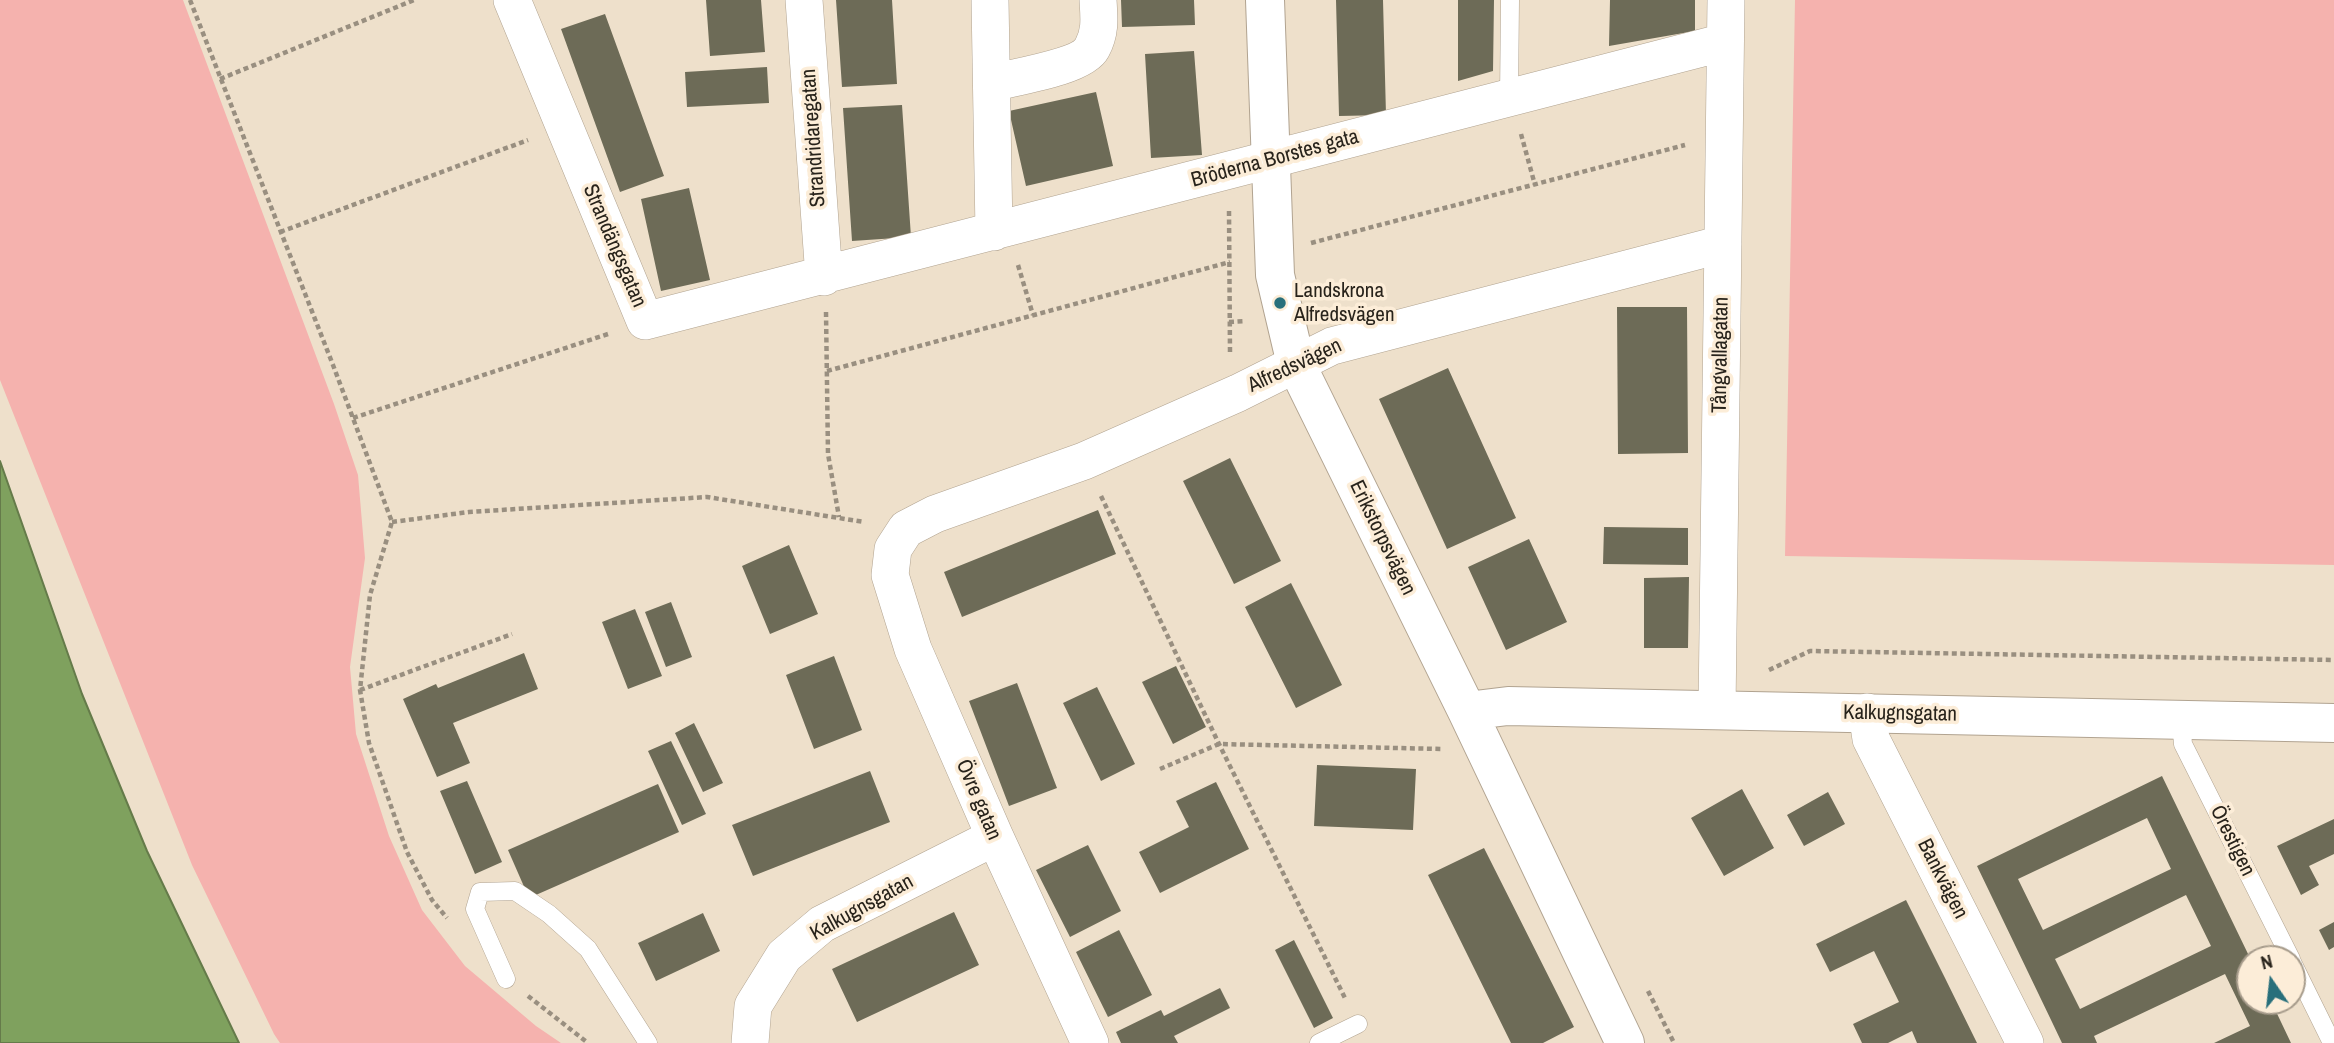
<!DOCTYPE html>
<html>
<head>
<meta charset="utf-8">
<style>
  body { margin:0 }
  #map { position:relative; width:2334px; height:1043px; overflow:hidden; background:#eee0cb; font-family:"Archivo Narrow",sans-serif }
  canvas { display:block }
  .north { position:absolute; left:2236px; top:945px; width:70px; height:70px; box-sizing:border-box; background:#fcedd8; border:2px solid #a79c8c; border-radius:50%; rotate:346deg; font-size:19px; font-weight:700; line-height:28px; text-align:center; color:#28231b }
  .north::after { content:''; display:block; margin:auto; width:24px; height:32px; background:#286f7b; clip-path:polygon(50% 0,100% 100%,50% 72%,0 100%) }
</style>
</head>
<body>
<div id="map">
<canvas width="2334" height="1043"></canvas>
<div class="north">N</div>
</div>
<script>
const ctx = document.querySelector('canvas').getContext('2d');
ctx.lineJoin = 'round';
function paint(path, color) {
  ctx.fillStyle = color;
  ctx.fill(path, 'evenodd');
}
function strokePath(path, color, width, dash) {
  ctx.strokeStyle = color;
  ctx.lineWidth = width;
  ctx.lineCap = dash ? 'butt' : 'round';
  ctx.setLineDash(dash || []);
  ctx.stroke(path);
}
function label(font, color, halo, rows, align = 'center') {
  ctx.font = font + ' "Archivo Narrow",sans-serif';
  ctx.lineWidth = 7;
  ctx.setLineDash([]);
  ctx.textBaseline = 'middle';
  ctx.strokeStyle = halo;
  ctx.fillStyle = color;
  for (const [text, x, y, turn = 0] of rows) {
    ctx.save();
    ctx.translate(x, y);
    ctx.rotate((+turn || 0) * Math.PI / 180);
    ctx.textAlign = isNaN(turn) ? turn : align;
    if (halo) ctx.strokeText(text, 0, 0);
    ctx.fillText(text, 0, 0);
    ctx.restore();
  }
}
paint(new Path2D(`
  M0 0H183L334 404 358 475 365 558 350 667 356 734 389 836 422 910 465 966 536 1026 561 1043H280L274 1034 192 865 0 380Z
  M1795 0H2334V565L1785 556Z`), '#f5b2ae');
const water = new Path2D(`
  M0 461 82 694 147 851 239 1043H0Z`);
paint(water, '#7fa15e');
strokePath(water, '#657b4a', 2);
paint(new Path2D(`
  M706 0H761L765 52 710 56Z
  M836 0H892L897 84 842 87Z
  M1121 0H1194L1195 25 1122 27Z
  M1336 0H1383L1386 115 1339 116Z
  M1458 0H1494L1493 71 1458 81Z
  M1610 0H1695V31L1609 46Z
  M605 14 664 176 620 192 561 29Z
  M1194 51 1202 155 1151 158 1145 54Z
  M767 67 769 103 687 107 685 72Z
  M1096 92 1113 166 1026 186 1009 111Z
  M902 105 911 237 852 241 843 108Z
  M689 188 710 280 661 291 641 199Z
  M1617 307H1687L1688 453 1618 454Z
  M1448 368 1516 518 1447 549 1379 399Z
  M1230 458 1281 561 1234 584 1183 481Z
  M1098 510 1116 554 962 617 944 572Z
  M1604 527 1688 528V565L1603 564Z
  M1529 539 1567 622 1506 650 1468 567Z
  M789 545 818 614 770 634 742 566Z
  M1689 577 1688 648H1644V578Z
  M1291 583 1342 685 1296 708 1245 607Z
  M671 602 692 657 666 667 645 612Z
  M635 609 662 676 628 689 602 622Z
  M524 653 538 689 453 723 470 763 437 777 403 699 436 684 438 688Z
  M834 656 862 730 814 749 786 675Z
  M1176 666 1206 727 1173 744 1142 682Z
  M1017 683 1057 788 1009 806 969 701Z
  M1097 687 1135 764 1101 781 1063 703Z
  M694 723 723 783 703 792 675 733Z
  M671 741 706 814 682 825 648 751Z
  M1317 765 1416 769 1413 830 1314 826Z
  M870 771 890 822 753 876 732 825Z
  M2162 776 2250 958V1001H2271L2291 1043H2214L2250 1026 2225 974 2094 1036 2097 1043H2062L2052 1022 1977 866ZM2147 818 2171 869 2043 930 2018 879ZM2186 895 2211 946 2080 1009 2055 959Z
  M467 781 502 862 475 874 440 791Z
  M1216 782 1249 849 1160 893 1139 852 1189 827 1176 801Z
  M658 784 679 832 529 898 508 850Z
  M1742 789 1774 848 1724 876 1691 818Z
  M1828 792 1845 824 1804 846 1787 815Z
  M2334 819V854L2309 866 2319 885 2301 895 2277 846Z
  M1088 845 1121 911 1070 937 1036 870Z
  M1484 848 1574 1027 1543 1043H1511L1428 875Z
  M1906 900 1945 978 1977 1043H1917L1912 1031 1888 1043H1862L1853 1024 1899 1002 1874 951 1830 972 1816 944Z
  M954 912 979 965 857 1022 832 969Z
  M703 913 720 951 656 981 638 943Z
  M2334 922V947L2329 950 2319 930Z
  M1119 930 1152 995 1108 1017 1076 952Z
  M1294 940 1333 1018 1314 1028 1275 950Z
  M1220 988 1230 1008 1174 1036 1178 1043H1121L1116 1032 1161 1010 1164 1016Z`), '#6d6b57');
const lane = new Path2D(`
  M1509 98 1510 0
  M2181 721 2183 744 2291 959
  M2292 962 2332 1043
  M506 979 475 909 480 892 515 891 549 914 588 949 648 1043
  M1319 1043 1358 1024`);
const street = new Path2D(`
  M512 0 645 321 1725 42
  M804 0 824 277
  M990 0 994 232
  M992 83C1014 77 1082 67 1092 48 1101 32 1099 17 1098 0
  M1717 710 1726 0
  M1867 712 1871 739 2025 1043
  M750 1043 753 1006 784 956 822 924 995 837
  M1090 1043 995 837 913 649 890 575 893 549 906 529 935 514 1084 461 1238 393 1332 346 1723 244`);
const secondary = new Path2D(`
  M1265 0 1275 275 1296 364 1467 711 1625 1043
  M1467 711 1508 706 2334 723`);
strokePath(lane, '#b1a390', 19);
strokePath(street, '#b1a390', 38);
strokePath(secondary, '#b1a390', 40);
strokePath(new Path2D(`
  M190 0 333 365 392 522 370 595 360 690 369 743 407 852 432 900 447 918
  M220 79 414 0
  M1521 134 1535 185
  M1229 211 1230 353
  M280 232 528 140
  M1311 243 1685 145
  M1018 265 1033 315
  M826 312 828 454 839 517
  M1229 322 1246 321
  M827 371 1230 262
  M353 418 608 334
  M1101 496 1219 744 1345 998
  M392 522 469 512 707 497 864 522
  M1769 670 1810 651 2334 660
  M360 690 512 634
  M1160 769 1219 744 1442 749
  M1648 991 1674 1043
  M528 996 588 1043`), '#998f80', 4.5, [5, 3.5]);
strokePath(lane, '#fff', 18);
strokePath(street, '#fff', 37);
strokePath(secondary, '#fff', 38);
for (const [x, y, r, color] of [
  [1280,303,7,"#286f7b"]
]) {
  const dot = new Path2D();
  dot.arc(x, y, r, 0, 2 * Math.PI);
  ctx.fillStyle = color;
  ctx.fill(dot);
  strokePath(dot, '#fcedd8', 2.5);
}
label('21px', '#28231b', '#fcedd8', [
  ["Strandridaregatan",814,138,-94],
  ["Bröderna Borstes gata",1275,159,-15],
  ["Strandängsgatan",614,246,67],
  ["Tångvallagatan",1721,355,-89],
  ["Alfredsvägen",1295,366,-25],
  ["Erikstorpsvägen",1382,538,64],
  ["Kalkugnsgatan",1900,714,1],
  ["Övre gatan",978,800,67],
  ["Örestigen",2232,841,64],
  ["Bankvägen",1942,879,63],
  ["Kalkugnsgatan",862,908,-29]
]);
label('21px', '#28231b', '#fcedd8', [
  ["Landskrona",1294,291],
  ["Alfredsvägen",1294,315]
], 'left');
</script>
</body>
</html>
